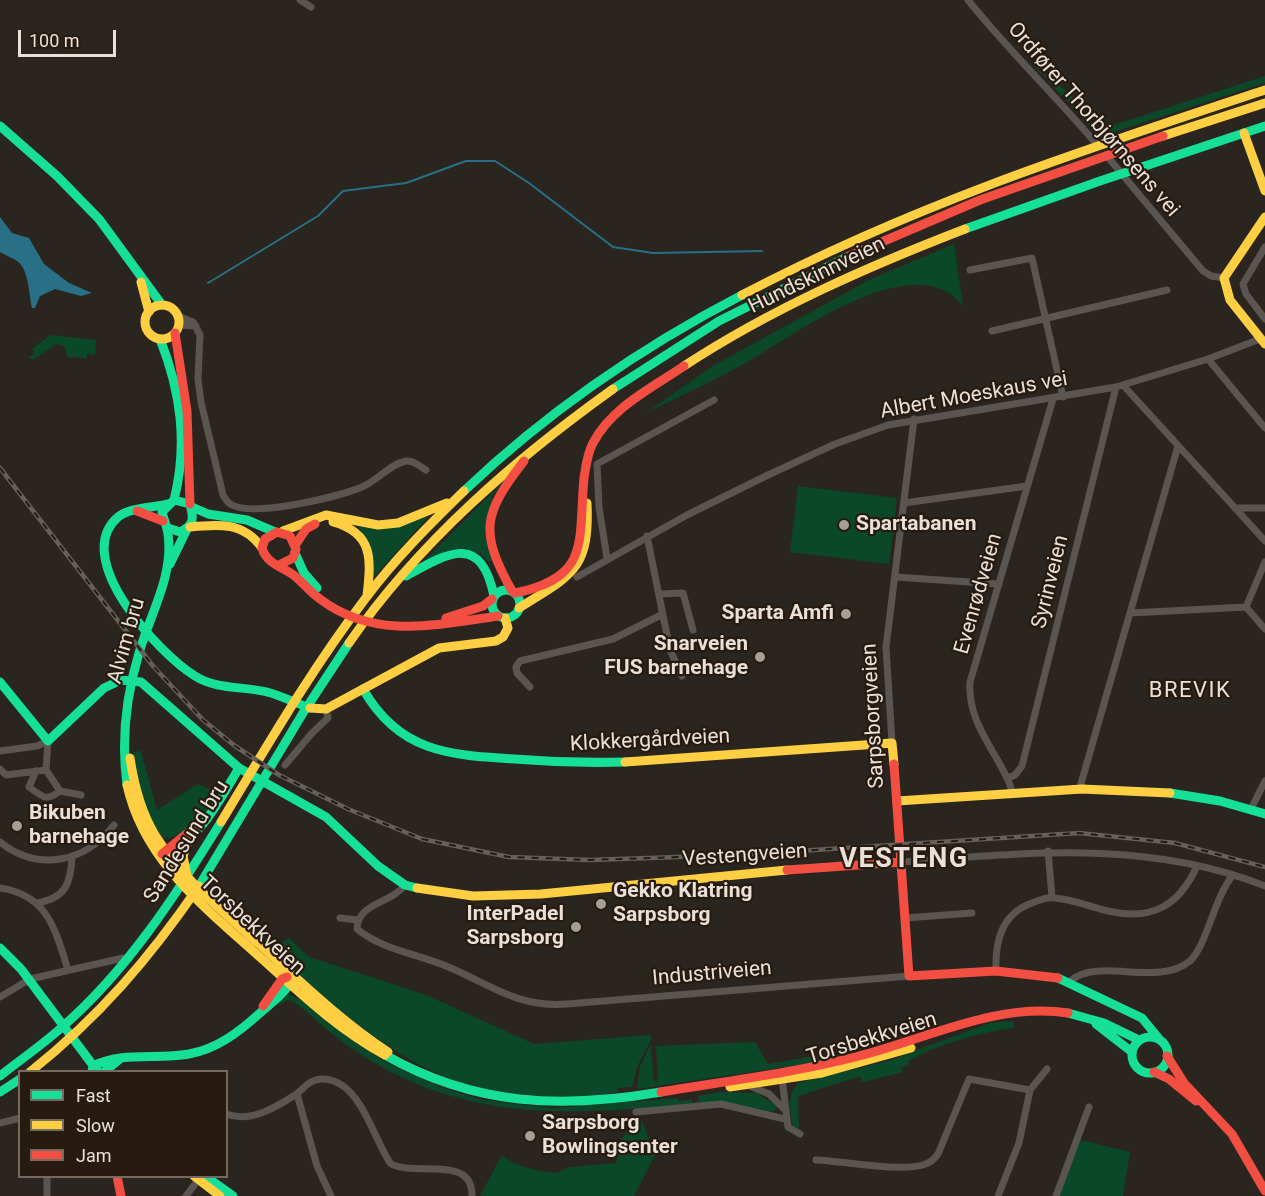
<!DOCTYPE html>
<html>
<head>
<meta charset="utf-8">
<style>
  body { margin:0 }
  #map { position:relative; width:1265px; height:1196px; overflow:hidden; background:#2b251f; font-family:Roboto,sans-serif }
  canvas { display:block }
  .legend { position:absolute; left:18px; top:1070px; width:210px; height:108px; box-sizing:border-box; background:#271b0f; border:2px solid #756a60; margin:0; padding:8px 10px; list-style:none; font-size:18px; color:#e9e1d9 }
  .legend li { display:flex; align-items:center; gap:12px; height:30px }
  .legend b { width:30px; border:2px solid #756a60 }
  .scale { position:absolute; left:18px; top:30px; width:98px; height:27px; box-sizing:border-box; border:3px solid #e9e1d9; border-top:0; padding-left:8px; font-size:18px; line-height:21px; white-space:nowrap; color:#e9e1d9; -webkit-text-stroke:4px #271b0f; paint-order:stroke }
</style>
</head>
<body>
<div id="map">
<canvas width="1265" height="1196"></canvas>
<ul class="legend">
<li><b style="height:8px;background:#16e098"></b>Fast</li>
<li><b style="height:8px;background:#ffcf43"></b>Slow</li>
<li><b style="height:8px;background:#f24e42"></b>Jam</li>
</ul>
<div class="scale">100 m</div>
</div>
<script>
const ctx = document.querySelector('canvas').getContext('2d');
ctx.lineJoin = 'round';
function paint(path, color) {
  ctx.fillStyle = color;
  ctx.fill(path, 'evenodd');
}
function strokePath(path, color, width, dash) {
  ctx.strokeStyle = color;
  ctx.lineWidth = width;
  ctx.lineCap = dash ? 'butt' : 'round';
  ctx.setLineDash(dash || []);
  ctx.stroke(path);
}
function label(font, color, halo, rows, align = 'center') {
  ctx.font = font + ' Roboto,sans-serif';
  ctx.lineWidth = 4.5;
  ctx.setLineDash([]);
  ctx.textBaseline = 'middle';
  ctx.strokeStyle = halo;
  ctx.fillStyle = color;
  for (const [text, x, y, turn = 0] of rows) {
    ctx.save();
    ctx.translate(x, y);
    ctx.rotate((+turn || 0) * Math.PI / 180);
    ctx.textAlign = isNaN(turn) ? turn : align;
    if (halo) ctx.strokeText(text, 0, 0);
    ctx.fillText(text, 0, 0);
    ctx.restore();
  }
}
paint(new Path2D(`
  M1025 59 1071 95 1096 129 1111 126 1265 76V83L1102 136 1100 132 1095 133 1046 78Z
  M954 244 963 306C917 244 795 334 749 361 716 380 680 396 646 413L711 367 869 280Z
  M51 335 96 340 95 355 87 354V358L67 357 65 347 57 344 34 359 28 358 34 353 32 349Z
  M505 480 492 497V561L489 562 480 553 422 563Z
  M798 486 897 498 889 564 790 552Z
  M428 517 374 577 358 524Z
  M141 751 157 810 198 784 214 791C218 809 181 840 164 838 143 817 137 780 133 752Z
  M240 912 276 946 289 938 309 957 426 995 534 1044 651 1035 652 1038 637 1067 632 1087 617 1088V1092C448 1126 353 1024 240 921L238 915Z
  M288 994 305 1002 350 1039 389 1064 441 1087 482 1100 554 1108 678 1098V1101L691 1099 693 1104 640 1111 635 1108C619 1111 601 1110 585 1111 510 1113 444 1102 378 1065 360 1054 341 1042 325 1028 313 1018 304 1007 289 1000L275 1006Z
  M1007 1021 1014 1022V1028C976 1033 942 1043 908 1061L909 1065 901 1068 903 1072 862 1082 860 1076 798 1096 799 1130 793 1125C789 1109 787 1096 798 1083L887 1061 990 1023Z
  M755 1042 768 1064 831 1053 832 1060 637 1089 640 1066 651 1044 654 1082 658 1081 656 1046Z
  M720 1092 756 1093 775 1105 776 1110 770 1112 725 1102 695 1103 699 1100 698 1096Z
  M642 1121 655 1155 634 1196H480L502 1155C516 1167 537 1171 556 1173L570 1167 616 1163 620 1147 618 1143 634 1124Z
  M1081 1140 1130 1152 1123 1196H1056Z`), '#0b4829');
paint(new Path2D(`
  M0 217 12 233 29 238 44 264 69 283 92 293 81 296 55 289 40 296 35 308H32C29 295 29 269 17 261 12 258 5 255 0 252Z`), '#277086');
strokePath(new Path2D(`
  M208 283 318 216 343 191 406 183 466 161H495L529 183 613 247 653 253 762 251`), '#277086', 2);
strokePath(new Path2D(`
  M300 0 311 7
  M968 0C1009 51 1056 96 1098 146
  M1106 155 1203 271 1211 276 1224 278
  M1265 247 1243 284 1246 294 1265 319
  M970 270 1032 258 1063 397
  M178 316 193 322 200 335 198 379 201 402 223 495C225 498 227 503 232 505 255 517 338 497 362 487 377 481 390 464 406 461 413 460 420 466 426 470
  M179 325 196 326
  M992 331 1167 290
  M1208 359 1265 428
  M1123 385 1265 541
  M904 503 1027 486
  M1235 508H1265
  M647 536 670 650 682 676
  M607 558 599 507 597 464 714 400
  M1265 562 1246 607 1265 629
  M577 577 687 515 768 475 835 444 888 425 1116 387 1208 359 1260 339
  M895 577 999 584
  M660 594 683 593 693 630
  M1130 613 1246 607
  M530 687 517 673 516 667 520 661 613 639 663 614
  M892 743 886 647 914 419
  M0 751 37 746 48 741 46 770 6 775 0 769
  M285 765 313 732 328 718 326 709
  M36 771 29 787C43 797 46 802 60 791L46 770
  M1008 778 1015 775 1022 766 1116 387
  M1080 787 1178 446
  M60 791 81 795
  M1012 793C1011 783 1005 775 1001 766 985 738 968 715 970 682L1053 399
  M1251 809 1265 781
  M0 842C38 872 85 863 114 825
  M1048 851 1052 897
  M902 862C1025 853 1148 839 1265 886
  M405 885C391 904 358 902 357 929 381 949 417 954 446 966 490 984 517 1008 567 1004L909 976
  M0 888C48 895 55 929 68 970
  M37 903C66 898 71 883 72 856
  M340 918 358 920
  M905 918 972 913
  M996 971C995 942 1001 914 1032 903 1039 900 1046 897 1054 898 1073 899 1090 907 1108 911 1152 921 1179 906 1197 866
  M1070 981C1099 956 1157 988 1190 961 1207 945 1214 898 1233 875
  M0 997 30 979 123 958
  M782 1078 788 1127 800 1134
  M750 1086 769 1094 783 1108
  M297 1094 317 1166 331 1196
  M636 1112 721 1104 785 1119
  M226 1114C250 1123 275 1108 295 1095 304 1089 308 1080 321 1079 361 1078 373 1140 391 1164 415 1177 473 1154 472 1196
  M0 1123 20 1118
  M816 1160C844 1161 900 1172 923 1165 930 1163 934 1160 938 1154L969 1079 1030 1090
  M47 1176V1196
  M186 1196 201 1176
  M998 1196 1019 1143 1030 1090 1047 1069
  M1056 1196 1089 1107`), '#5a5551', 7);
strokePath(new Path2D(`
  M0 126 57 176 99 219 162 305
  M965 229 1100 181 1265 126
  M160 339C181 392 188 444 174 500
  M613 389 719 321 849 256
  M464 491C546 413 642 347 742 295
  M167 504C153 508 130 507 118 517 70 558 159 654 195 676 217 690 243 686 267 692 282 696 295 703 310 708
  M192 507 208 514 247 520 275 532
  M295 553 304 573 317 588
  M170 564 187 529
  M406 576C449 552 481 533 494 596
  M492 604a14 14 0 1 1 28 0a14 14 0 1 1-28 0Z
  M0 682 48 741 104 688 121 680 141 682 239 768 326 817 378 866 405 885 417 888
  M363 689C399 752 448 755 514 759 551 762 588 763 625 762
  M127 785C121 740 126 696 139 653 150 614 174 576 168 534 167 526 164 520 162 512L174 500 190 504C194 519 194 525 180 532L168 528
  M1170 793 1220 801 1265 814
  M164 857C200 839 219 801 239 768
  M199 886 303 713 349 643
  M0 948 21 969 98 1072
  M1058 978 1142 1018 1160 1040
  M1068 1013 1104 1023 1139 1040
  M1096 1024 1132 1052
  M1132 1055a18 18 0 1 1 36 0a18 18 0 1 1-36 0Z
  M385 1055C475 1106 561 1109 661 1092
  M92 1072 93 1066C124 1051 156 1060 189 1054 217 1049 239 1032 260 1013 271 1003 285 993 292 980
  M104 1072 121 1058
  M0 1076C20 1060 42 1045 61 1028 127 971 176 895 221 822
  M0 1092 20 1079
  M205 1176 233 1196`), '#16e098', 9);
strokePath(new Path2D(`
  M1244 133 1265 191
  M1163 136 1265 103
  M1265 217 1224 278 1230 300 1265 344
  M141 282 149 312
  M742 295C913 205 1083 150 1265 90
  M145 322a17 17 0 1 1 34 0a17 17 0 1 1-34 0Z
  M684 366C771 309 869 266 965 229
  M333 522C374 533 371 560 367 596
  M190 527C219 524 244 522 262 548
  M283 531 326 515 378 525 398 523 447 503
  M519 608C571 575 590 571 587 503
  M349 643C419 542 514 460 613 389
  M310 708 326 709 439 648 496 641 503 637 508 628 505 618
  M130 758C134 785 141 812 155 835 182 878 222 911 259 944 301 982 341 1021 388 1052
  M625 762 892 743 894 764
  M127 785C144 862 207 909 262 959 301 994 339 1030 385 1055
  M897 801 1082 789 1170 793
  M221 822C267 746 311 670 365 599 394 560 429 525 464 491
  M187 876 183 856 188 842
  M417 888 473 896 541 894 787 870
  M30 1072C99 1017 149 959 199 886
  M730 1087 822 1073 911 1048
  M194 1176 220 1196`), '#ffcf43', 9);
strokePath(new Path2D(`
  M849 256 980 200 1163 136
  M175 333 187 411 190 504
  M137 511 163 521
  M296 544 306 529 315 524
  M279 565 293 558 296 549 290 536 277 532 265 539 262 548C267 565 284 567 296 577 304 584 311 593 320 599 374 640 436 625 498 616
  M512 591C479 531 483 514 524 461
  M515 593C591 577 578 543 584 478 586 466 587 454 593 443 612 407 652 388 684 366
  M446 618 483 606 492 599
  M894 764 909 976 996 971 1058 978
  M162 854 195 827
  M787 870 902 862
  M263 1006 282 979 287 977
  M1167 1056 1184 1083 1232 1134 1265 1191
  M1154 1072 1169 1079 1196 1101
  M661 1092C727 1081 794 1073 859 1056 926 1039 997 1002 1068 1013
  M117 1176 121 1196`), '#f24e42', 9);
const rail = new Path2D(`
  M0 468 153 666 203 720 235 746 279 775 348 809 422 839 509 857 590 860 736 855 1079 833 1175 843 1265 867`);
strokePath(rail, '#66605b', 4.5);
strokePath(rail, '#271b0f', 2, [7]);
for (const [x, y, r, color] of [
  [844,525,6,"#a69f98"],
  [846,614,6,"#a69f98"],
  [760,657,6,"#a69f98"],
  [17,826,6,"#a69f98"],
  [601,904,6,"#a69f98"],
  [576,927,6,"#a69f98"],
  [530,1136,6,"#a69f98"]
]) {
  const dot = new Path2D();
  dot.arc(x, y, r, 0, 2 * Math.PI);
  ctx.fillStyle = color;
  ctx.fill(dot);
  strokePath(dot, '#271b0f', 2);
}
label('21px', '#e9e1d9', '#271b0f', [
  ["Ordfører Thorbjørnsens vei",1093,120,49],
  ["Hundskinnveien",817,276,-26],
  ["Albert Moeskaus vei",974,396,-10],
  ["Syrinveien",1051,582,-76],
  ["Evenrødveien",979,594,-74],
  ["Alvim bru",127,641,-74],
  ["Sarpsborgveien",874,716,-93],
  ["Klokkergårdveien",650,741,-3],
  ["Sandesund bru",187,842,-58],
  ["Vestengveien",745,856,-4],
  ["Torsbekkveien",252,926,43],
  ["Industriveien",712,974,-5],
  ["Torsbekkveien",872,1039,-17]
]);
label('bold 21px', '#e9e1d9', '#271b0f', [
  ["Spartabanen",856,525],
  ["Sparta Amfi",834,614,"right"],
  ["Snarveien",748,645,"right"],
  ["FUS barnehage",748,669,"right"],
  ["Bikuben",29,814],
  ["barnehage",29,838],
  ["Gekko Klatring",613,892],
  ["Sarpsborg",613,916],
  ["InterPadel",564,915,"right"],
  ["Sarpsborg",564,939,"right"],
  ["Sarpsborg",542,1124],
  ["Bowlingsenter",542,1148]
], 'left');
ctx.letterSpacing = '1.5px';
label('22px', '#e9e1d9', '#271b0f', [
  ["BREVIK",1190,691]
]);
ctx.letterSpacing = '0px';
ctx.letterSpacing = '1.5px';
label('bold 27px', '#e9e1d9', '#271b0f', [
  ["VESTENG",904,860]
]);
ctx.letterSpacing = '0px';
</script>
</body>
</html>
